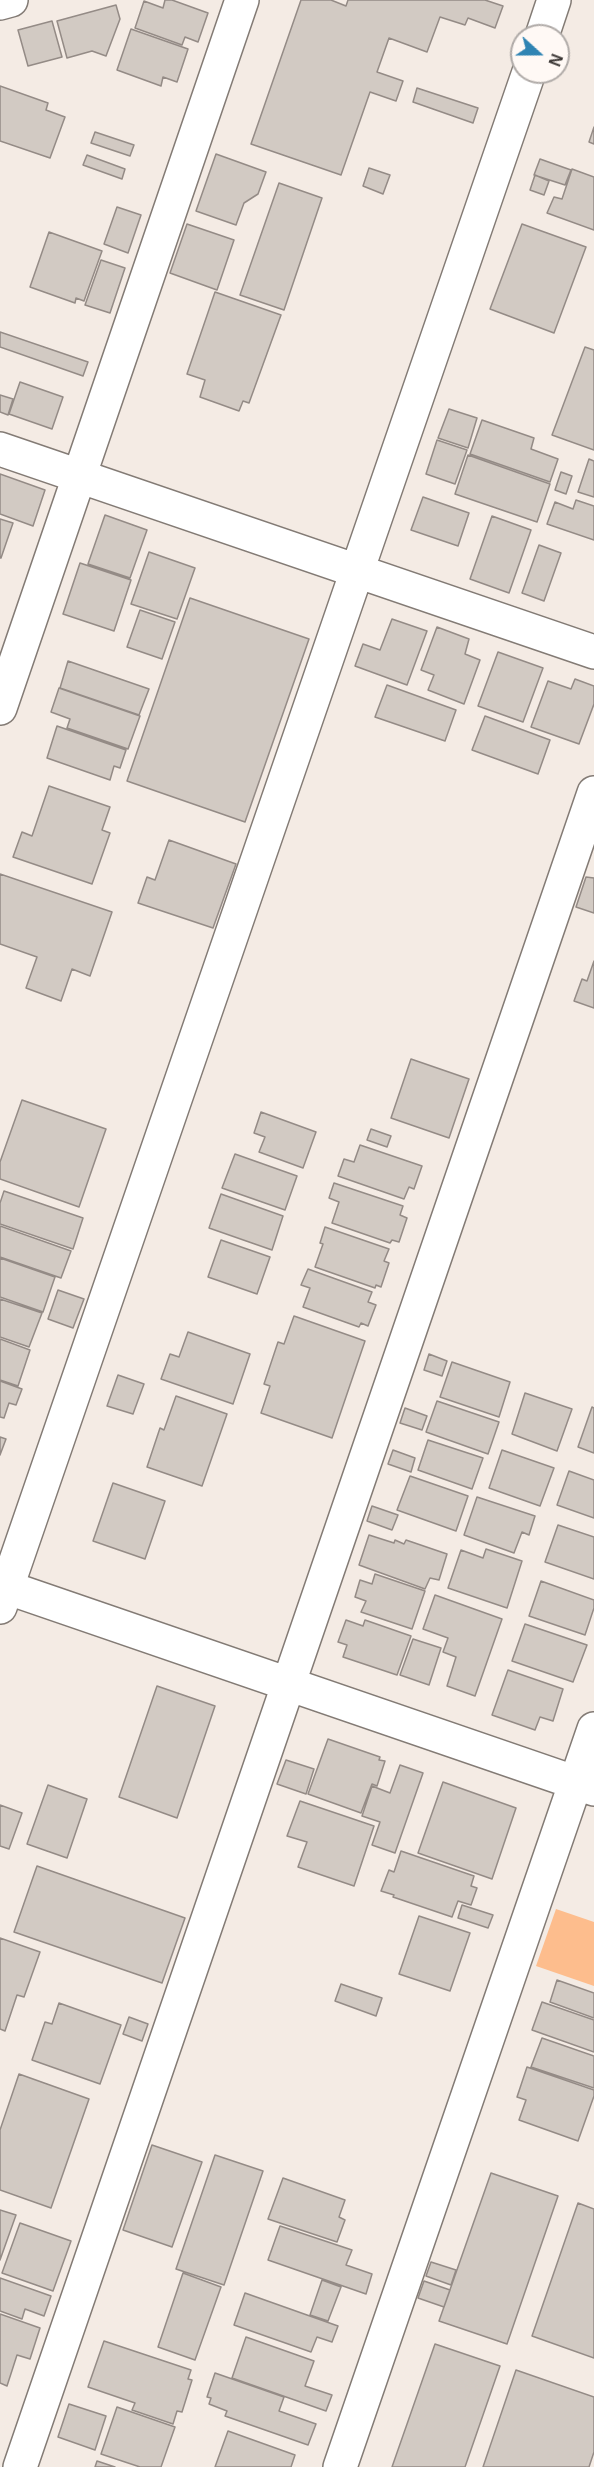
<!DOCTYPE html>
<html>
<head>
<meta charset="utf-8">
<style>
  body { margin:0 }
  #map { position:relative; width:594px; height:2467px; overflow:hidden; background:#f4ebe4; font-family:Arial,sans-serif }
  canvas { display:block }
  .north { position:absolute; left:510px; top:24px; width:60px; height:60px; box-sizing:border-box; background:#fff9f5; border:2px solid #b0aba8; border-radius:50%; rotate:111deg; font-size:16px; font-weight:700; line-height:24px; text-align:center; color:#3a3634 }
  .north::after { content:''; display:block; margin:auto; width:21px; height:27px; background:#2f84b3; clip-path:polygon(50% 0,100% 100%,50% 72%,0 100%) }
</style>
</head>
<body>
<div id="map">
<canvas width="594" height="2467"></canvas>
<div class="north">N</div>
</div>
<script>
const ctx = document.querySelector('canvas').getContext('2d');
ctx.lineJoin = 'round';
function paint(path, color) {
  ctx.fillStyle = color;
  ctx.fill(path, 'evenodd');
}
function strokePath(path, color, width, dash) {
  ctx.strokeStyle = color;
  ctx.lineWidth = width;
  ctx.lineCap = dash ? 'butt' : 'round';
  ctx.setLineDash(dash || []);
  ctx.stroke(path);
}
paint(new Path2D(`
  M556 1909 594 1922V1986L536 1966Z`), '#fdbd8d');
const building = new Path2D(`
  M165 0H172L208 13 198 42 185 37 182 45 135 28 144 1 163 8Z
  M301 0H331L346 6 348 0H485L503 6 495 28 468 18 465 25 440 17 427 52 389 38 377 72 403 81 396 101 370 92 341 175 251 144Z
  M116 5 120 19 106 56 92 51 67 58 57 21Z
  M52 21 62 57 28 66 18 30Z
  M131 29 188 49 177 82 163 77 161 86 117 70Z
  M0 86 48 103 46 110 65 117 50 158 0 141Z
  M417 88 478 108 473 123 413 102Z
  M594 127V144L589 142Z
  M95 132 134 145 130 156 91 143Z
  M216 154 266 172 258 194 244 203 236 225 196 211Z
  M87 155 125 169 122 179 83 165Z
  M540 159 571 170 565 185 534 175Z
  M369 168 390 175 383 194 363 186Z
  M572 169 594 177V230L547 213 554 197 562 199Z
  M535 175 549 181 544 195 530 190Z
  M279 183 322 198 284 310 240 295Z
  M117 207 141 215 128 253 104 244Z
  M187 224 234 240 217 290 170 273Z
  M522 224 586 247 554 333 490 309Z
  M49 232 102 251 84 301 76 298 75 303 30 287Z
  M101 260 125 268 110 313 85 305Z
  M215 292 281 315 249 403 243 401 239 411 200 397 205 380 187 374Z
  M0 332 88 362 83 376 0 347Z
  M585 347 594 350V450L552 435Z
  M20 382 63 397 52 429 9 414Z
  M0 395 13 399 8 415 0 412Z
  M449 409 477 418 468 448 438 438Z
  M482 420 534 438 531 449 558 459 550 482 470 454Z
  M437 440 467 450 455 484 426 474Z
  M468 455 550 484 537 522 455 494Z
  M589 459 594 461V497L578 492Z
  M561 472 572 476 566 494 555 490Z
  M0 474 45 490 33 526 0 514Z
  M423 497 469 513 458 546 411 530Z
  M576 500 594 506V540L547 524 555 502 573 509Z
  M105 515 147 530 130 578 88 564Z
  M492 516 531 530 509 593 470 579Z
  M0 519 13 523 1 558H0Z
  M539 545 561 553 544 601 522 593Z
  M149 552 195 568 177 619 131 604Z
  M80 563 131 580 114 631 63 614Z
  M190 598 309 639 245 822 127 781Z
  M140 610 175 622 162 659 127 647Z
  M392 619 427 631 407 685 355 666 363 644 380 650Z
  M437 627 469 639 465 654 480 660 464 704 428 690 434 675 421 670Z
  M498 652 543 668 523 722 478 706Z
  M68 661 149 689 139 715 60 688Z
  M575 679 594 686V704L579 744 531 727 548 681 571 689Z
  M387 685 456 710 445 741 375 717Z
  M59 688 140 716 128 749 67 728 70 719 51 712Z
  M485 716 550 740 538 774 472 750Z
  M57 726 126 750 120 768 114 766 110 780 47 758Z
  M49 786 110 807 102 830 110 833 92 884 13 857 22 832 32 836Z
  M169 840 236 864 213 928 138 903 147 877 155 880Z
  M0 874 112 912 90 976 72 969 61 1001 26 988 37 957 0 944Z
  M586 877 594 878V913L576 907Z
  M594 961V1008L574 1001 582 979 587 981Z
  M411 1059 469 1079 449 1138 391 1118Z
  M22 1100 106 1129 79 1207 0 1179V1162Z
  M261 1112 316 1132 303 1168 259 1152 265 1137 254 1133Z
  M371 1129 391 1136 387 1147 367 1140Z
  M360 1145 422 1166 414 1189 409 1187 404 1199 338 1176 344 1159 354 1162Z
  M235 1154 297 1176 285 1210 222 1188Z
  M334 1183 403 1206 400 1215 407 1218 399 1242 392 1240 390 1243 332 1223 339 1202 329 1198Z
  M4 1191 83 1218 73 1249 0 1224V1203Z
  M221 1194 283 1216 272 1250 209 1228Z
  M0 1226 71 1251 61 1278 0 1257Z
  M325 1227 389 1249 384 1261 389 1263 381 1287 376 1285 375 1288 315 1267 323 1244 320 1243Z
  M221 1240 270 1257 257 1294 208 1277Z
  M0 1258 55 1277 43 1312 0 1297Z
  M308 1269 372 1292 368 1302 376 1305 368 1326 361 1323 359 1327 303 1307 310 1288 301 1285Z
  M58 1290 84 1299 73 1328 48 1319Z
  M0 1299 42 1313 29 1347 0 1337Z
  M294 1316 365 1341 332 1438 261 1413 270 1386 264 1384 278 1342 284 1344Z
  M188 1332 250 1354 233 1404 161 1379 170 1354 179 1357Z
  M0 1339 30 1350 18 1386 0 1380Z
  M429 1354 447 1361 442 1376 424 1370Z
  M452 1362 510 1382 499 1417 440 1397Z
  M118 1375 144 1384 133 1414 107 1406Z
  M0 1381 22 1389 16 1405 9 1403 4 1418 0 1417Z
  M525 1393 572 1409 557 1451 512 1434Z
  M176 1396 227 1414 202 1486 147 1467 160 1428 164 1430Z
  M437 1401 499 1422 488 1454 426 1432Z
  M592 1407 594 1408V1453L578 1447Z
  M405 1408 427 1416 422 1430 400 1423Z
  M0 1437 6 1439 0 1455Z
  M428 1440 483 1458 472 1489 418 1470Z
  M393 1450 415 1458 411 1472 388 1464Z
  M502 1450 554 1468 540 1506 489 1488Z
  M569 1471 594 1480V1518L557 1505Z
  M410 1476 468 1496 456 1531 397 1510Z
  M113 1483 165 1501 145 1559 93 1541Z
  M477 1497 535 1516 529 1535 522 1532 514 1553 464 1535Z
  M372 1506 398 1515 392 1530 367 1521Z
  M558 1525 594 1537V1579L545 1562Z
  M369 1535 394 1543 395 1540 404 1544 406 1540 447 1554 439 1580 430 1578 425 1589 359 1565Z
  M486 1549 522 1561 507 1608 448 1588 461 1550 483 1558Z
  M375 1574 425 1591 412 1629 361 1612 366 1601 355 1597 360 1580 372 1584Z
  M541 1581 594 1600V1608L585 1635 529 1616Z
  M435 1595 502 1619 475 1696 447 1686 456 1657 443 1652 448 1638 423 1629Z
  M346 1620 363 1626 365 1620 411 1636 397 1675 343 1657 347 1645 338 1642Z
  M525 1624 587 1645 573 1682 512 1661Z
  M413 1639 441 1648 429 1685 400 1675Z
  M508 1670 563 1689 553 1721 540 1717 535 1730 492 1715Z
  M157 1686 215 1706 177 1818 119 1797Z
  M328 1739 380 1757 379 1760 385 1761 377 1786 372 1784 361 1813 308 1794Z
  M286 1760 314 1769 306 1794 277 1784Z
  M400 1765 423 1773 395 1853 372 1845 380 1822 362 1816 372 1786 390 1793Z
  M443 1782 516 1808 492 1879 418 1853Z
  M48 1785 87 1799 67 1858 27 1844Z
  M300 1801 374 1826 354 1886 298 1867 307 1842 287 1836Z
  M0 1805 22 1813 9 1849 0 1846Z
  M401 1851 474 1876 471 1886 477 1888 471 1905 458 1901 452 1917 393 1897 394 1895 381 1891 389 1870 394 1872Z
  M37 1866 185 1918 162 1983 14 1932Z
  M462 1905 493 1915 488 1928 458 1918Z
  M419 1916 470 1933 450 1991 399 1974Z
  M0 1938 40 1952 24 1997 17 1995 5 2031 0 2029Z
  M557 1980 594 1993V2018L550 2002Z
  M341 1984 382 1998 376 2016 335 2001Z
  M542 2002 594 2020V2052L532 2030Z
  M59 2003 121 2025 100 2084 32 2060 45 2022 52 2024Z
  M129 2017 148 2024 142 2041 123 2034Z
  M542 2038 594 2056V2088L531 2067Z
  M527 2067 594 2090V2096L578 2141 519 2120 526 2100 517 2097Z
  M19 2074 89 2099 51 2208 0 2190V2130Z
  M152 2145 202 2162 172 2247 123 2230Z
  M215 2155 263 2171 224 2285 176 2269Z
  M491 2173 558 2196 507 2344 439 2321Z
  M283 2178 345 2200 339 2217 345 2220 337 2242 268 2219Z
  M578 2203 594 2209V2358L532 2336Z
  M0 2210 16 2215 0 2260Z
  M20 2223 71 2241 53 2291 2 2273Z
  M280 2226 352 2250 346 2265 372 2274 366 2294 268 2260Z
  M431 2262 456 2270 451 2285 426 2276Z
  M183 2273 221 2287 195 2360 158 2347Z
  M0 2278 51 2296 44 2316 25 2309 22 2319 0 2311Z
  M322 2280 341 2287 328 2321 310 2315Z
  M424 2281 450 2290 444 2307 418 2298Z
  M245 2293 338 2326 332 2342 317 2337 311 2352 234 2325Z
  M0 2314 40 2328 30 2359 17 2355 7 2386 0 2383Z
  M246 2337 314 2361 305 2386 332 2395 326 2411 232 2378Z
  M104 2341 191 2370 188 2379 192 2380 182 2412 177 2411 173 2424 132 2410 135 2403 88 2387Z
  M435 2344 500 2366 465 2467H392Z
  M516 2370 594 2397V2452L589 2467H483Z
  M215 2373 284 2397 279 2411 316 2424 308 2445 225 2416 227 2411 209 2404 211 2398 207 2397Z
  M69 2404 106 2416 95 2450 58 2437Z
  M117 2407 175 2427 161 2467H140L101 2454Z
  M228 2431 295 2455 291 2467H215Z
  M97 2461 115 2467H95Z`);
paint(building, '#d2cac3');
strokePath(building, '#948b86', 1.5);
const street = new Path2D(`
  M0 3 11 0
  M542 36 554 0
  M0 449 594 652
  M0 708 242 0
  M0 1585 594 1789
  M0 1607 529 72
  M20 2467 594 793
  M340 2467 594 1729`);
strokePath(street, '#837b75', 36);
strokePath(street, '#fff', 33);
</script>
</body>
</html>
